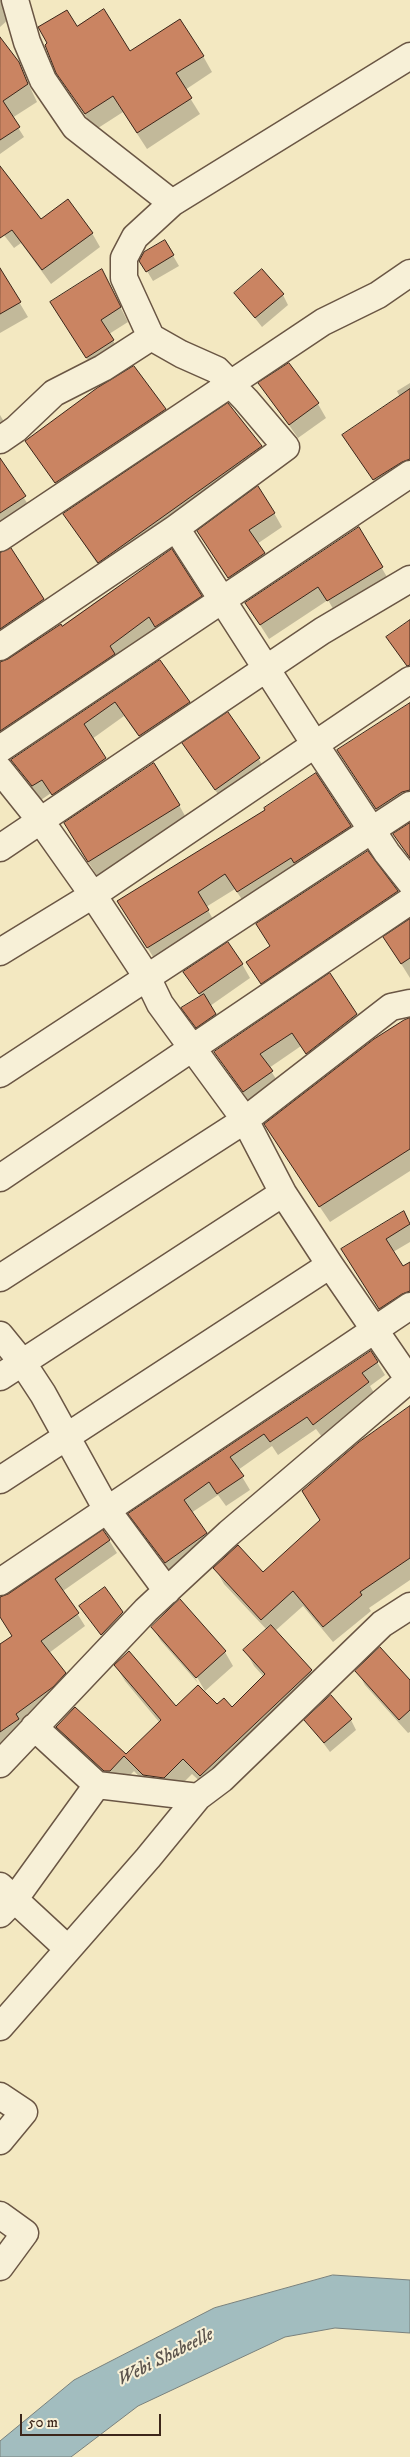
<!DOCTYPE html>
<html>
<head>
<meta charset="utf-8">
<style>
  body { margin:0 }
  #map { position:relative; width:410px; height:2457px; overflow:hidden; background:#f3e8c1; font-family:"IM FELL DW Pica",serif }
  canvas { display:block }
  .scale { position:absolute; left:20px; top:2414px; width:141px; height:22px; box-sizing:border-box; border:2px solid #3c261a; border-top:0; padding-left:6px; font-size:15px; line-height:18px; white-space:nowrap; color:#3c261a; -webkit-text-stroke:4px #f7f0d7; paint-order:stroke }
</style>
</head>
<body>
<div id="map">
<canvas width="410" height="2457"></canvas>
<div class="scale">50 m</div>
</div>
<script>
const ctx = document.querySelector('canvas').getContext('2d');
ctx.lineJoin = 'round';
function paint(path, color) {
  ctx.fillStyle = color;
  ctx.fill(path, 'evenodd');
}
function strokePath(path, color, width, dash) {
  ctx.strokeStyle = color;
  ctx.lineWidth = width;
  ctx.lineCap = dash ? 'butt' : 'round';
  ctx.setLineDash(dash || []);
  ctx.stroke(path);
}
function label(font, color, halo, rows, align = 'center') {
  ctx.font = font + ' "IM FELL DW Pica",serif';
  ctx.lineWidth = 4;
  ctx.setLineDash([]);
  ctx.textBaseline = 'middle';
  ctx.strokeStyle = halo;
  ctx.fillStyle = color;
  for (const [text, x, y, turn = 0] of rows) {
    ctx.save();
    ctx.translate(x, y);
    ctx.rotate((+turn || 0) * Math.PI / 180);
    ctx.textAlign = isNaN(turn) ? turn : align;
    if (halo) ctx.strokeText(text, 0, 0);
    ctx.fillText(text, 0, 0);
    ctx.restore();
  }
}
const water = new Path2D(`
  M333 2275 410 2280V2333L335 2328 285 2337 138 2406 71 2457H0V2441L74 2380 214 2308Z`);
paint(water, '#a2bdbf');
strokePath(water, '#79817d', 1);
paint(new Path2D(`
  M0 0H5L10 18 0 27Z
  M76 28 130 53 203 56 212 72 185 90 200 114 147 149 123 112 95 130 57 72Z
  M0 38 18 62 37 102 12 118 24 137 0 154Z
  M0 168 40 221 92 233 100 247 51 284 21 243 14 248 0 230Z
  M165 242 179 266 153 281 141 261Z
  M0 270 28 317 0 333Z
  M109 285 128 322 109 334 121 354 95 371 60 317Z
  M235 293 283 295 288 305 262 327Z
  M410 383V476L378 485 352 448 400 397 397 391Z
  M260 384 318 404 326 418 298 438Z
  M228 405 261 447 271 464 108 580 64 514Z
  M164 410 175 427 66 500 27 441Z
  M0 415 10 432 0 439Z
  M0 460 34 514 0 537Z
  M274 513 282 527 257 544 272 568 237 591 198 532Z
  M358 528 390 582 336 614 328 600 269 639 246 603Z
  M11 550 52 615 0 652V553Z
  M171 551 209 611 0 746V663L9 661 92 607 91 605Z
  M160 661 197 717 148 749 124 716 92 739 113 773 61 808 51 793 41 800 12 760Z
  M410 705V811L387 826 349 768Z
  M228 714 268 773 224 803 184 744Z
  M179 805 189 823 99 879 75 841Z
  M267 811 350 826 359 842 247 907 235 889 206 907 217 926 157 963 128 917Z
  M397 892 405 906 270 997 256 976 272 947Z
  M410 919V978L385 938Z
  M242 964 250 978 210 1006 221 1024 202 1037 189 1018 201 997 193 986Z
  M329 975 364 1029 315 1067 301 1046 269 1068 280 1085 252 1106 215 1052Z
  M410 1021V1171L330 1222 275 1141Z
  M403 1213 410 1224V1242L393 1252 402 1267 410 1263V1306L387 1322 351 1263Z
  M377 1362 385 1375 370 1386 376 1396 322 1437 316 1429 278 1455 272 1446 238 1470 250 1490 226 1506 218 1495 191 1513 213 1547 173 1575 130 1514Z
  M410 1408V1580L369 1608 371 1611 333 1642 303 1606 275 1631 311 1671 320 1687 210 1791 192 1774 173 1793 153 1791 134 1771 119 1787 66 1743 57 1727 126 1756 160 1723 125 1681 116 1666 176 1707 199 1685 217 1706 232 1708 264 1677 254 1666 245 1650 267 1630 224 1584 215 1568 263 1573 321 1521Z
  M109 1540 117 1553 63 1591 85 1626 49 1653 72 1687 0 1755V1646L13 1637 0 1616V1597L9 1596Z
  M104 1589 128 1623 108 1644 81 1606Z
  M180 1601 225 1652 233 1666 205 1691 194 1672 192 1673 198 1683 161 1641 152 1627Z
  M357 1671 410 1682V1732L408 1733 365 1685Z
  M306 1720H351L356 1730 330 1752Z`), '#0003');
const building = new Path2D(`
  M104 9 130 51 180 19 204 56 176 73 192 98 137 133 113 96 85 114 56 73 45 45 47 43 38 27 67 10 77 26Z
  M0 37 19 62 28 84 3 101 20 127 0 140Z
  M0 166 41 219 68 199 93 233 42 270 12 230 0 238Z
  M165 240 174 255 146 272 139 261 144 252Z
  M0 268 21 302 0 314Z
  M102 269 121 307 101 320 114 340 86 358 50 302Z
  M262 269 284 294 255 318 234 293Z
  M289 363 319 403 289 425 258 383Z
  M134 366 166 409 55 483 25 441 97 388Z
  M410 389V459L402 462 373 480 342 435Z
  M228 403 262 446 98 563 63 514Z
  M0 458 26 496 0 513Z
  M258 486 275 513 249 530 265 553 228 578 197 531Z
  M359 527 383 567 327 601 318 587 260 625 245 603Z
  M11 548 44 599 0 629V553Z
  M172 549 202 596 155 627 149 617 110 646 115 654 0 731V662L8 659 61 624 62 626Z
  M410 620V665L407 666 386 637Z
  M160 660 190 702 139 736 115 702 84 724 106 758 52 795 42 780 32 786 11 760Z
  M410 703V790L402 792 376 809 337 750Z
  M228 712 260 758 215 790 182 743Z
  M154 763 180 805 88 862 64 823Z
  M316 773 351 826 294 863 291 858 237 892 225 874 198 892 209 910 147 948 117 901 265 810 264 808Z
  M410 823V858L393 834Z
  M368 851 398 891 261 984 246 962 270 946 256 924Z
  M410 919V958L401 964 383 937Z
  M228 942 243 964 199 994 183 972Z
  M330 973 357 1014 306 1054 292 1033 260 1054 273 1071 243 1092 214 1052Z
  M204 994 216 1014 196 1028 181 1008Z
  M410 1018V1149L319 1207 264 1124 374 1039 404 1020Z
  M404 1211 410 1224 386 1239 403 1266 410 1262V1291L402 1294 379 1309 341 1249Z
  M371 1351 378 1362 362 1373 369 1382 313 1425 307 1417 270 1442 264 1434 230 1457 244 1476 217 1494 209 1482 184 1500 207 1533 165 1563 128 1514Z
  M410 1406V1558L360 1592 362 1595 323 1627 293 1591 261 1620 213 1568 238 1545 263 1572 320 1520 302 1491 359 1442Z
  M103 1530 110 1540 55 1579 79 1613 41 1641 66 1673 53 1687 16 1714 19 1719 0 1732V1644L12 1636 0 1617V1597L8 1594Z
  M105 1587 123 1612 101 1635 79 1606Z
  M180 1599 226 1651 196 1678 151 1627Z
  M271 1625 312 1670 200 1776 183 1759 164 1778 143 1775 124 1756 110 1771H104L56 1727 75 1707 126 1754 161 1720 114 1665 129 1651 176 1706 198 1685 217 1704 224 1698 232 1707 265 1674 243 1650Z
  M380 1647 410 1680V1710L399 1720 355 1671Z
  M331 1695 352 1719 324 1743 304 1720Z`);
paint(building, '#ca8462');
strokePath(building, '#3c261a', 1);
const minor = new Path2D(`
  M172 203 410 56
  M0 440 16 429 54 393 103 368 151 337
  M176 528 314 743 387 853 410 882
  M0 538 323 322 378 295 410 273
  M0 647 176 528 286 447 246 400 217 370 181 354 151 337 124 278V258L135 237 172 203 75 127 43 80 27 42 15 0
  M0 749 410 474
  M0 770 40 820 93 895 147 977 160 1004 245 1120 283 1193 330 1265 409 1380
  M0 848 322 631 410 579
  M0 952 93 895 410 680
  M0 1074 410 805
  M0 1178 410 901
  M0 1278 245 1120 391 1007 410 1003
  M0 1335 22 1362 43 1394 107 1510 167 1591
  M0 1377 283 1193
  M0 1480 330 1265
  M0 1582 410 1306
  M34 1727 97 1785 198 1797
  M0 1764 146 1610 229 1533 410 1379
  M0 1886 67 1948
  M0 1914 14 1900 97 1785
  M0 2027 148 1858 198 1797 222 1779 382 1624 410 1606
  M0 2096 24 2112 0 2141
  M0 2215 25 2233 0 2267`);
strokePath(minor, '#6a5644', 29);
strokePath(minor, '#f7f0d7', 26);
label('italic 19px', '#5b534c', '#f7f0d7', [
  ["Webi Shabeelle",166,2358,-27]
]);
</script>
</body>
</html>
